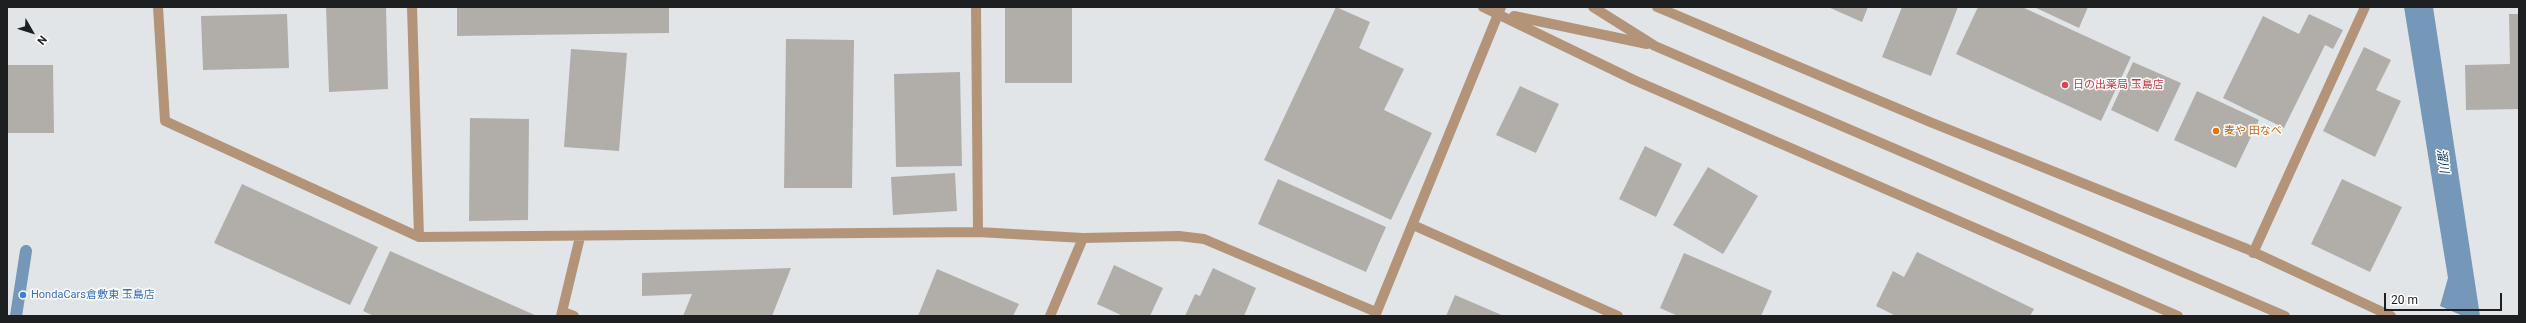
<!DOCTYPE html>
<html>
<head>
<meta charset="utf-8">
<style>
  body { margin:0 }
  #map { position:relative; width:2526px; height:323px; overflow:hidden; background:#e1e5e8; font-family:Roboto,sans-serif }
  canvas { display:block }
  .frame { position:absolute; inset:0; border:8px solid #1d1f20; pointer-events:none }
  .north { position:absolute; left:12px; top:12px; width:40px; height:40px; -webkit-text-stroke:3px #fff; paint-order:stroke; rotate:129deg; font-size:11px; font-weight:700; line-height:16px; text-align:center; color:#1d1f20 }
  .north::after { content:''; display:block; margin:auto; width:14px; height:18px; background:#1d1f20; clip-path:polygon(50% 0,100% 100%,50% 72%,0 100%) }
  .scale { position:absolute; left:2384px; top:293px; width:118px; height:18px; box-sizing:border-box; border:2px solid #1d1f20; border-top:0; padding-left:5px; font-size:12px; line-height:14px; white-space:nowrap; color:#1d1f20; -webkit-text-stroke:3px #fff; paint-order:stroke }
</style>
</head>
<body>
<div id="map">
<canvas width="2526" height="323"></canvas>
<div class="frame"></div>
<div class="north">N</div>
<div class="scale">20 m</div>
</div>
<script>
const ctx = document.querySelector('canvas').getContext('2d');
ctx.lineJoin = 'round';
function paint(path, color) {
  ctx.fillStyle = color;
  ctx.fill(path, 'evenodd');
}
function strokePath(path, color, width, dash) {
  ctx.strokeStyle = color;
  ctx.lineWidth = width;
  ctx.lineCap = dash ? 'butt' : 'round';
  ctx.setLineDash(dash || []);
  ctx.stroke(path);
}
function label(font, color, halo, rows, align = 'center') {
  ctx.font = font + ' Roboto,"Noto Sans JP",sans-serif';
  ctx.lineWidth = 3;
  ctx.setLineDash([]);
  ctx.textBaseline = 'middle';
  ctx.strokeStyle = halo;
  ctx.fillStyle = color;
  for (const [text, x, y, turn = 0] of rows) {
    ctx.save();
    ctx.translate(x, y);
    ctx.rotate((+turn || 0) * Math.PI / 180);
    ctx.textAlign = isNaN(turn) ? turn : align;
    if (halo) ctx.strokeText(text, 0, 0);
    ctx.fillText(text, 0, 0);
    ctx.restore();
  }
}
paint(new Path2D(`
  M2404 7H2433L2480 316H2463L2440 306 2448 278Z`), '#7597b8');
strokePath(new Path2D(`
  M16 316 26 251`), '#7597b8', 12);
paint(new Path2D(`
  M326 7H386L388 89 329 92Z
  M457 7H669V33L457 36Z
  M1005 7H1072V83H1005Z
  M1336 7 1370 22 1359 48 1404 69 1384 110 1432 133 1391 220 1264 160Z
  M1828 7H1868L1862 22Z
  M1902 7H1958L1931 76 1882 57Z
  M1978 7H2022L2131 57 2101 121 1956 54Z
  M2034 7H2088L2079 28Z
  M287 14 289 68 203 70 201 16Z
  M2309 14 2343 30 2333 49 2325 45 2284 128 2223 98 2263 16 2299 34Z
  M2509 14H2519V109L2466 110 2465 65 2510 64Z
  M786 39 854 40 852 188H784Z
  M2364 47 2391 60 2376 90 2401 101 2375 157 2323 131Z
  M571 49 627 53 619 151 564 147Z
  M2133 62 2181 83 2158 132 2111 110Z
  M7 65H53L54 133H7Z
  M960 72 962 166 896 167 894 74Z
  M1520 86 1559 104 1536 153 1496 135Z
  M2197 91 2259 120 2236 168 2174 140Z
  M470 118 529 119 528 220 469 221Z
  M1645 146 1682 164 1656 217 1619 199Z
  M1708 167 1758 196 1723 254 1673 225Z
  M955 173 957 211 893 215 891 177Z
  M1278 179 1386 227 1366 272 1258 224Z
  M2342 179 2402 207 2370 272 2311 244Z
  M242 184 378 247 350 305 214 243Z
  M390 251 537 316H374L363 311Z
  M1917 252 2034 309 2030 316H1896L1876 306 1893 271 1904 277Z
  M1684 253 1772 291 1761 316H1678L1660 308Z
  M1114 265 1163 288 1150 316H1123L1097 304Z
  M791 268 772 316H683L692 294 642 296V273Z
  M1213 268 1256 288 1244 316H1185L1195 294 1200 296Z
  M937 269 1019 304 1013 316H918Z
  M1455 295 1504 316H1446Z`), '#b1aeaa');
strokePath(new Path2D(`
  M158 7 165 121 419 237 978 232 1083 238 1179 236 1204 239 1376 312
  M412 7 419 237
  M976 7 978 232
  M1483 7 1634 80 2178 316
  M1593 7 1655 46 2285 316
  M1657 7 1930 122 2247 249 2391 316
  M1514 16 1647 44
  M1413 225 1618 316
  M2253 253 2365 7
  M563 312 574 316
  M561 316 580 237
  M1050 316 1083 238
  M1375 316 1501 7`), '#b49478', 10);
for (const [x, y, r, color] of [
  [2065,85,4,"#e0444e"],
  [2216,131,4,"#e8710a"],
  [23,295,4,"#3f7fe0"]
]) {
  const dot = new Path2D();
  dot.arc(x, y, r, 0, 2 * Math.PI);
  ctx.fillStyle = color;
  ctx.fill(dot);
  strokePath(dot, '#fff', 1.5);
}
label('11px', '#be3a42', '#fff', [
  ["日の出薬局 玉島店",2073,85]
], 'left');
label('11px', '#c56008', '#fff', [
  ["麦や 田なべ",2224,131]
], 'left');
label('11px', '#366cbe', '#fff', [
  ["HondaCars倉敷東 玉島店",31,295]
], 'left');
label('italic 12px', '#012b4c', '#fff', [
  ["溜川",2442,161,82]
]);
</script>
</body>
</html>
